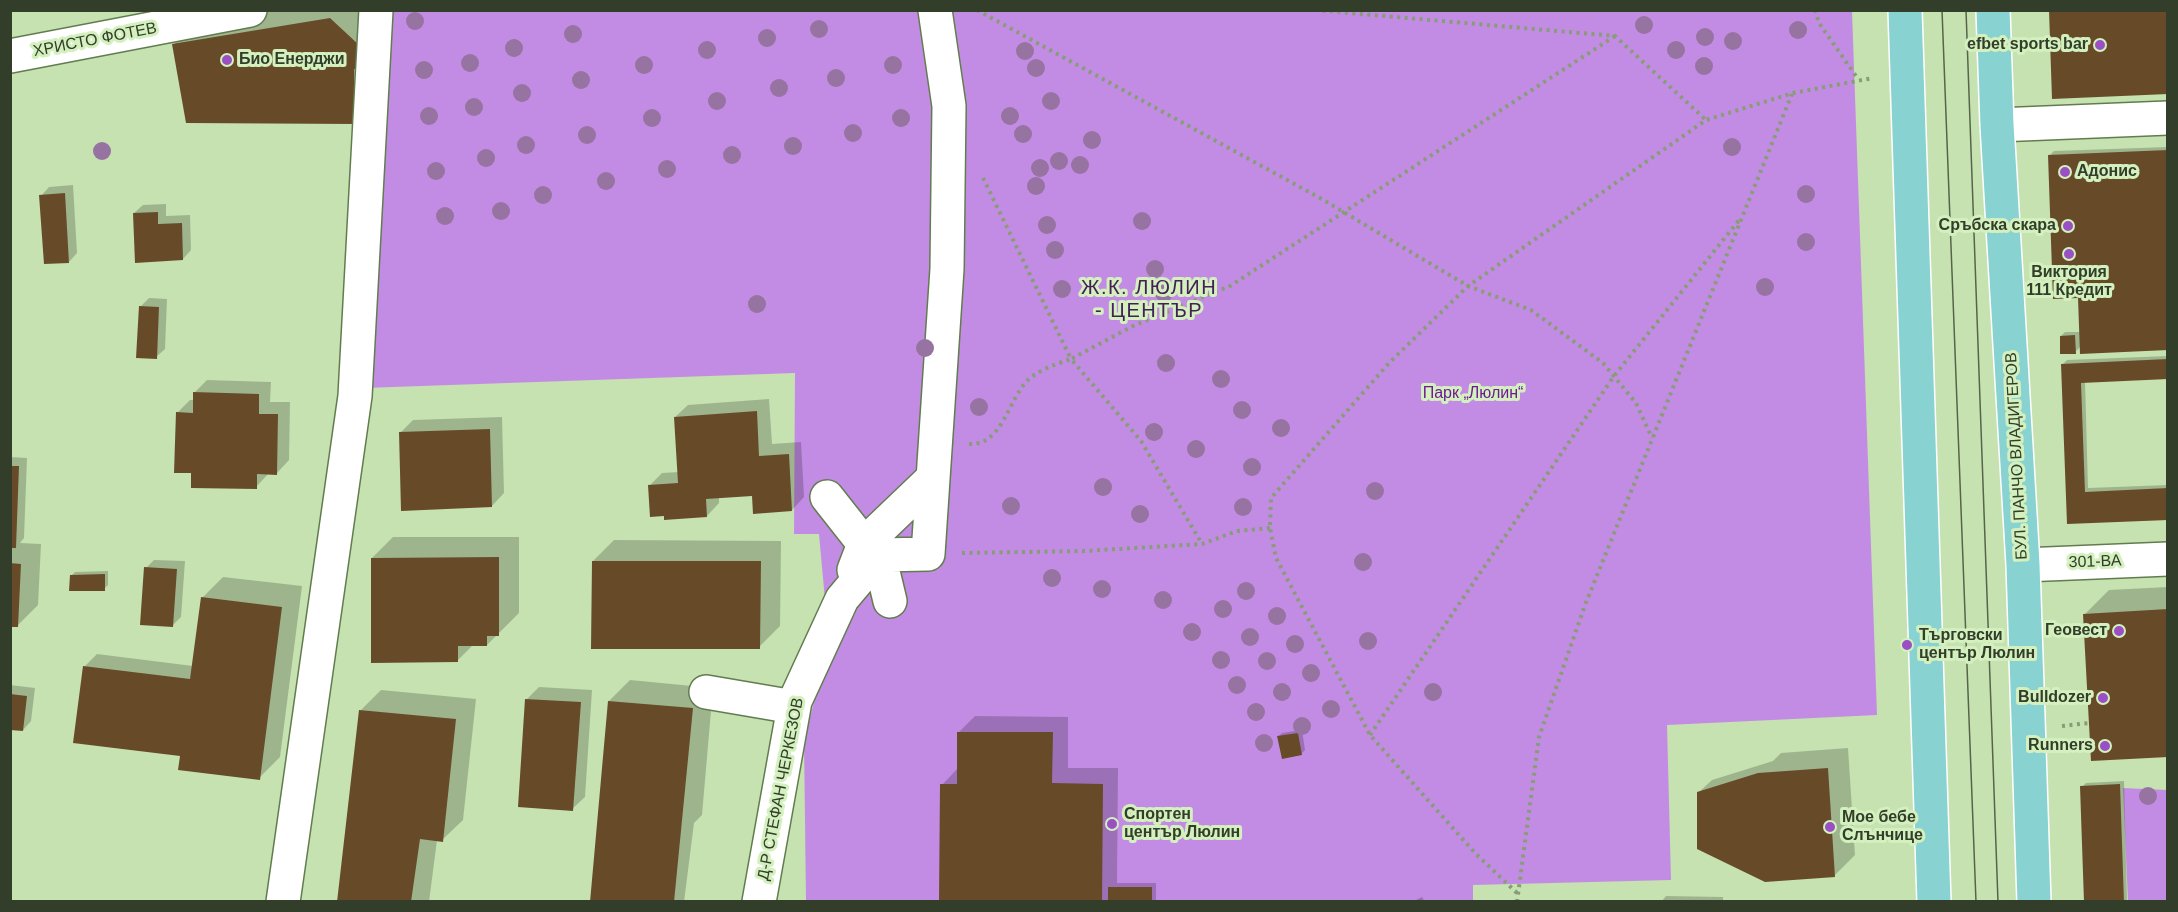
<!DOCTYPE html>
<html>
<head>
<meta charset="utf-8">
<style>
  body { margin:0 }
  #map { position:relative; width:2178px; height:912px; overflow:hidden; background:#c6e2b1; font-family:Arial,sans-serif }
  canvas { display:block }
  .frame { position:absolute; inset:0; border:12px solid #323e2a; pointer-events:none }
</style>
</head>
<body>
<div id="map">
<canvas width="2178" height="912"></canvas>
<div class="frame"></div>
</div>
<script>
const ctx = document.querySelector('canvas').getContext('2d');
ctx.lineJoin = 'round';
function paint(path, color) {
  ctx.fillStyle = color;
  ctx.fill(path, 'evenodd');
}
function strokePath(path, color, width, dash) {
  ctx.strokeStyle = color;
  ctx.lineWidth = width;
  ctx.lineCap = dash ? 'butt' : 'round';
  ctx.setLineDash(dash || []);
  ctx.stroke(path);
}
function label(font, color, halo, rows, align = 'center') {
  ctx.font = font + ' Arial,sans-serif';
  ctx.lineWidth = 6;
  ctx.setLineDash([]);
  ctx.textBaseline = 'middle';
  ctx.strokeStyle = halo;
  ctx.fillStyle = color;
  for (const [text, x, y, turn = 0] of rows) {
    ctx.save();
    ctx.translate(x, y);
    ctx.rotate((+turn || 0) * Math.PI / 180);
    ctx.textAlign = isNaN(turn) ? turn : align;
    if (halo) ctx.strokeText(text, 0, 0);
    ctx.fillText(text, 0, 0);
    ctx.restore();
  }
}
paint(new Path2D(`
  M383 11H1852L1877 715 1667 725 1671 880 1473 885V902L806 901 804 741 829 644 819 534H794L795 373 364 388Z
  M2123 788 2167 790V901H2128Z`), '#c38ce4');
paint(new Path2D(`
  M274 10H365L353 123 174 44 195 24Z
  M2168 147V349L2081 346 2075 352 2061 336 2065 332H2081L2079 296 2050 155 2054 151Z
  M73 185 77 253 69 262 41 196 49 187Z
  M166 204V216L190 215 191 250 183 259 134 213 143 205Z
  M149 298 167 299 165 349 156 357 140 307Z
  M2168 356V378L2085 381 2088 488 2168 485V518L2068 522 2063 364 2067 360Z
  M207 380 271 382 270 402H290L289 460 277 473H269L256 487 193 472 177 413 190 400H194V393Z
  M769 399 772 444 801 442 804 497 792 510 754 495 719 497V503L707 516 650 485 662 473 679 472 675 417 688 405Z
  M502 417 504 493 492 506 400 433 413 420Z
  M10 457 27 458 24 538 20 543 41 544 38 605 17 626 10 625Z
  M393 537H519V613L487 645H473L457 661 372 558Z
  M614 540 781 541 780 626 759 647 593 561Z
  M154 560 185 561 181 617 173 625 146 568Z
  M108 571V585L104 589 71 576 75 572Z
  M223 577 302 586 280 757 259 778 182 755 84 667 97 654 193 666 202 598Z
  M2168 587V756L2085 614 2109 590Z
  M630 680 713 688 702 815 694 823 684 902H592L609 701Z
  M10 685 35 688 31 721 23 730 10 728Z
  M539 687 592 690 585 797 572 809 527 699Z
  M381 690 476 699 463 820 442 840H437L429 902H339L360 711Z
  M975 716 1068 717V768H1118L1117 883H1156V902H941L942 785 958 768 959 732Z
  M1302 730 1305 750 1301 754 1278 737 1282 733Z
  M1848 748 1855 855 1834 876 1699 792 1712 780 1773 761 1781 753Z
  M2124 781 2127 902H2086L2082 787 2086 783Z
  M1666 896 1723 897V902H1661Z
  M1422 897 1425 902H1412Z`), '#0003');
paint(new Path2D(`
  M2049 10H2168V94L2052 99Z
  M330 18 359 45V69H354V124L186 123 172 44Z
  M2168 150V350L2080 354 2078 298 2053 299 2048 155Z
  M65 193 69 263 44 264 39 195Z
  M158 212V224L182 223 183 260 135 263 133 213Z
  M139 306 159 307 157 359 136 358Z
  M2075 335 2076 354H2060V336Z
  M2168 359V379L2081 383 2085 492 2168 488V520L2067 524 2061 364Z
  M193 392 259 394V414H278L277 475 257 474V489L191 488V473H174L176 412 193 413Z
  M757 411 759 456 789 454 792 511 753 514 752 496 706 499 707 517 664 520V516L650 517 648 485 678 483 674 417Z
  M490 429 492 507 401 511 399 432Z
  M10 466H19L16 548H10Z
  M499 557V636H487V646H458V662L371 663V558Z
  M592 561H761L760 649H591Z
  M10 563 21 564 18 627H10Z
  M144 567 177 569 173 627 140 625Z
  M105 574V591H69L70 575Z
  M201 597 282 607 260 780 178 770 180 756 73 743 83 666 190 679Z
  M2168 609V757L2091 761 2083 614Z
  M10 694 27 696 23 731 10 730Z
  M525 699 581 702 573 811 518 807Z
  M608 701 693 708 674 902H590Z
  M359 710 456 719 443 842 420 839 411 902H337Z
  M957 732H1053L1052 783 1103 784 1102 902H939L940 784H957Z
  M1298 733 1302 755 1282 759 1277 736Z
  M1828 768 1835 877 1765 882 1697 849V792L1758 773Z
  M2120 784 2124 902H2084L2080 786Z
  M1108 887H1152V902H1108Z`), '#674b28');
const minor = new Path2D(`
  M10 56 250 10
  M1997 125 2168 118
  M827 497 864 544
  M879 555 928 554 947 269 949 106 935 10
  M879 555 890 601
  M2023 565 2168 559
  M854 570 864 544 932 479
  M706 692 794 707
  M283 902 355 396 376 10
  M759 902 795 701 842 599 879 555`);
const major = new Path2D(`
  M1905 10 1934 902
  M1993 10 1997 125 2023 565 2034 902`);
strokePath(minor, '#637c4f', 36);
strokePath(major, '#fff', 36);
strokePath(new Path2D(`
  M977 10 1320 198 1468 286 1531 310 1603 363 1636 403 1652 438
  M1315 10 1615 36 1706 120
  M1815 10 1819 23 1858 79
  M983 178 1071 359 1133 326 1230 286 1615 36
  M969 444C1003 446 1008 398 1029 379 1041 369 1056 364 1071 359L1141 441 1202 544
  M962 553 1084 551 1202 544 1237 531 1270 528
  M2062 726 2089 723
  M1370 735 1614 376 1740 219
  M1517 893 1475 853 1370 735 1276 558 1270 528 1271 498 1389 363 1468 286 1706 120 1793 93 1873 78
  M1517 902 1539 737 1585 605 1792 94`), '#879c77', 4, [3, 4.5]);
strokePath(minor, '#fff', 33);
strokePath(major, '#88d3d1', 33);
strokePath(new Path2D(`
  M1942 10 1976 902
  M1966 10 1998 902`), '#55644a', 1.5);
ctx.fillStyle = '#9673a1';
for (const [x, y] of [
  [415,21],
  [1644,25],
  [819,29],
  [1798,30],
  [573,34],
  [1705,37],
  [767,38],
  [1733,41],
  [514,48],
  [707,50],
  [1676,50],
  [1025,51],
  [470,63],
  [644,65],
  [893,65],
  [1704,66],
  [1036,68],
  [424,70],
  [836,78],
  [581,80],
  [779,88],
  [522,93],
  [717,101],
  [1051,101],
  [474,107],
  [429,116],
  [1010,116],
  [652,118],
  [901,118],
  [853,133],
  [1023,134],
  [587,135],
  [1092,140],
  [526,145],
  [793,146],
  [1732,147],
  [102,151],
  [732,155],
  [486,158],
  [1059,161],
  [1080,165],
  [1040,168],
  [667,169],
  [436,171],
  [606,181],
  [1036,186],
  [1806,194],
  [543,195],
  [501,211],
  [445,216],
  [1142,221],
  [1047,225],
  [1806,242],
  [1055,250],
  [1155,269],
  [1765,287],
  [1062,289],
  [1164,293],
  [757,304],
  [925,348],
  [1166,363],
  [1221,379],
  [979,407],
  [1242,410],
  [1281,428],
  [1154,432],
  [1196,449],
  [1252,467],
  [1103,487],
  [1375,491],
  [1011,506],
  [1243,507],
  [1140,514],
  [1363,562],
  [1052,578],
  [1102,589],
  [1246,591],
  [1163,600],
  [1223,609],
  [1277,616],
  [1192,632],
  [1250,637],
  [1368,641],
  [1295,644],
  [1221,660],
  [1267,661],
  [1311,673],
  [1237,685],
  [1282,692],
  [1433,692],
  [1331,709],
  [1256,712],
  [1302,726],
  [1264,743],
  [2148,796]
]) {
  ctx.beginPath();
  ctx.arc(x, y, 9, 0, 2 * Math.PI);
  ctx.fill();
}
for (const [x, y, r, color] of [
  [2100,45,6,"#9a4fc2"],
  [227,60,6,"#9a4fc2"],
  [2065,172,6,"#9a4fc2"],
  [2068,226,6,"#9a4fc2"],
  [2069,254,6,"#9a4fc2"],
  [2119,631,6,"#9a4fc2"],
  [1907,645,6,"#9a4fc2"],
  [2103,698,6,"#9a4fc2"],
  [2105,746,6,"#9a4fc2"],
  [1112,824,6,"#9a4fc2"],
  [1830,827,6,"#9a4fc2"]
]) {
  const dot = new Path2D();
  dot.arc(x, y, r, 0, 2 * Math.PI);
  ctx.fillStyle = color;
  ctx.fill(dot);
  strokePath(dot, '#d3f0be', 2);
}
label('16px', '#323e2a', '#d3f0be', [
  ["ХРИСТО ФОТЕВ",95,40,-11],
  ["БУЛ. ПАНЧО ВЛАДИГЕРОВ",2017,456,-93],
  ["301-ВА",2095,562,-2],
  ["Д-Р СТЕФАН ЧЕРКЕЗОВ",781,789,-79]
]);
label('bold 16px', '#323e2a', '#d3f0be', [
  ["efbet sports bar",2088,45],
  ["Био Енерджи",239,60,"left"],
  ["Адонис",2077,172,"left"],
  ["Сръбска скара",2056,226],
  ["Виктория",2069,273,"center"],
  ["111 Кредит",2069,291,"center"],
  ["Геовест",2107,631],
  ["Търговски",1919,636,"left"],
  ["център Люлин",1919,654,"left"],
  ["Bulldozer",2091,698],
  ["Runners",2093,746],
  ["Спортен",1124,815,"left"],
  ["център Люлин",1124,833,"left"],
  ["Мое бебе",1842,818,"left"],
  ["Слънчице",1842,836,"left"]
], 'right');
label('16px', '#6f1994', '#d3f0be', [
  ["Парк „Люлин“",1473,394]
]);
ctx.letterSpacing = '1.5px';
label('20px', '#442057', '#d3f0be', [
  ["Ж.К. ЛЮЛИН",1149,288],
  ["- ЦЕНТЪР",1149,311]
]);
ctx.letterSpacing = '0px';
</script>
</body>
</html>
